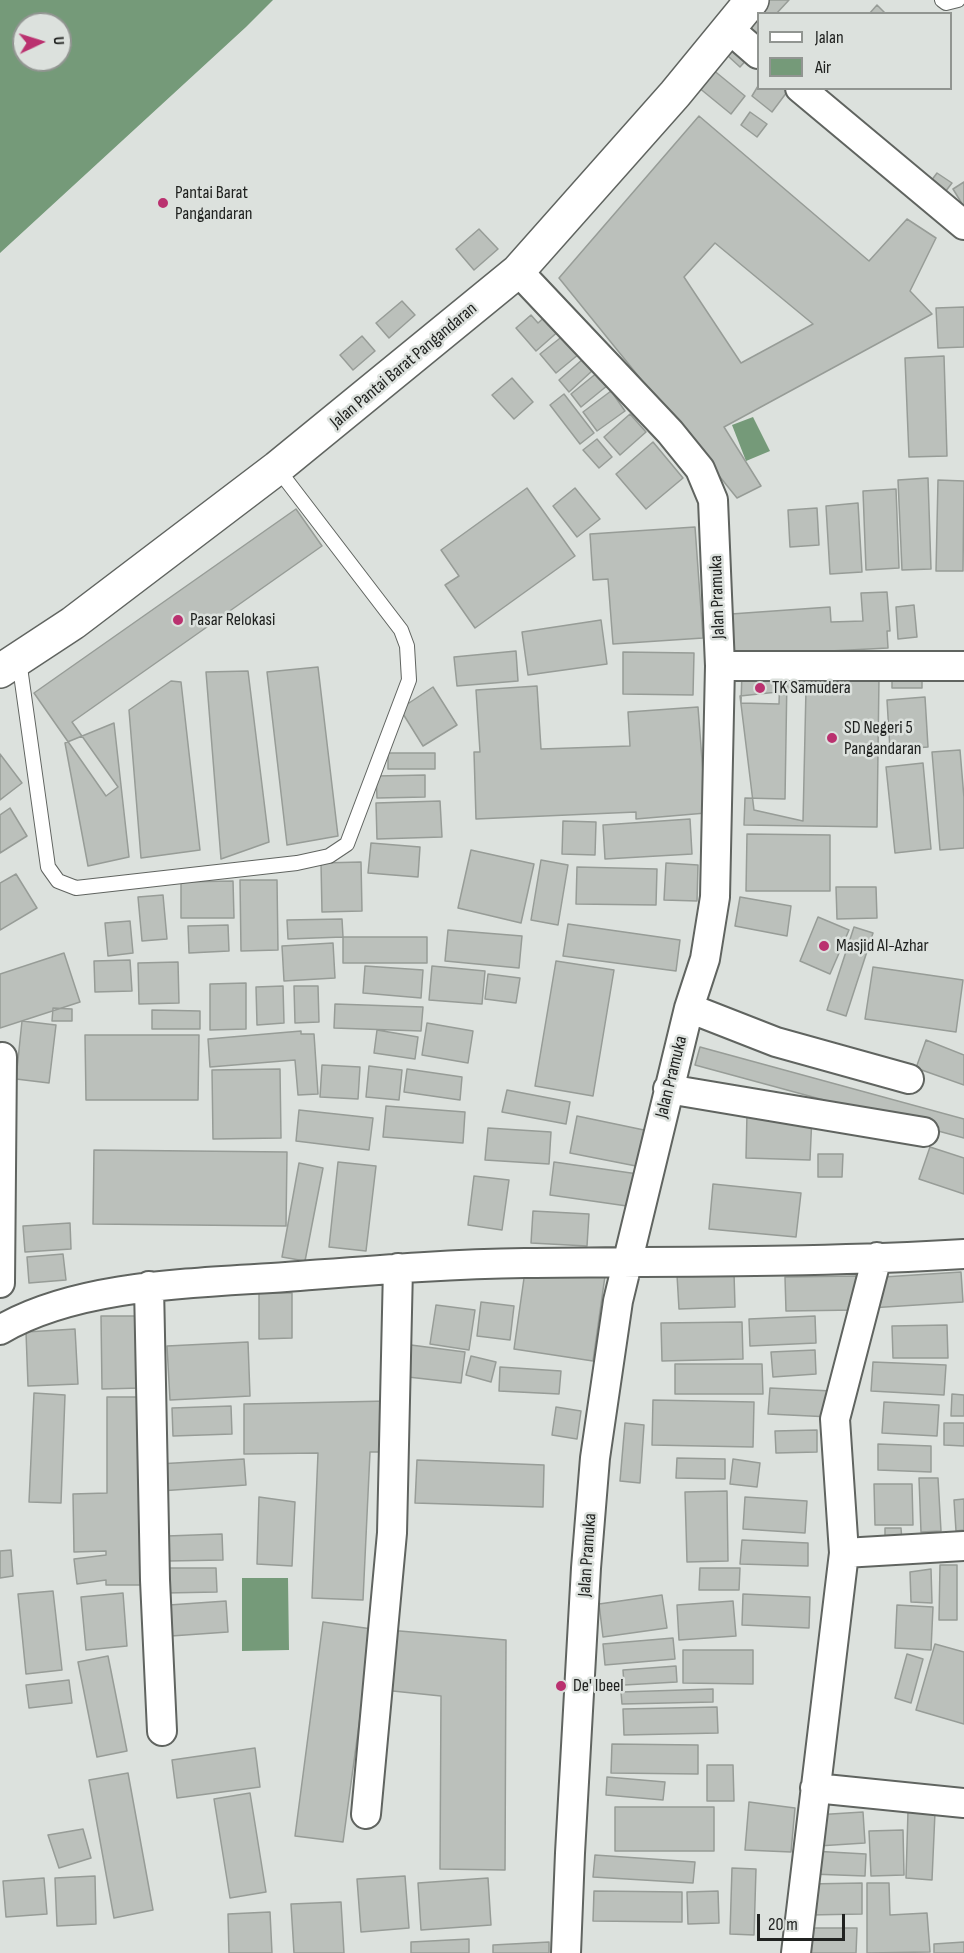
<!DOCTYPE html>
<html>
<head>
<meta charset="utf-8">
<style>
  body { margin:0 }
  #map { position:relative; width:964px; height:1953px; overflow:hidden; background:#dce1dd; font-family:"Sofia Sans Condensed",sans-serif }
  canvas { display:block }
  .legend { position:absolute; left:757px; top:12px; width:195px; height:78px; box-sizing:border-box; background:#dce1dd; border:2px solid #919591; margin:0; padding:8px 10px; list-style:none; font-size:18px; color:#202220 }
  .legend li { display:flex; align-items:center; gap:12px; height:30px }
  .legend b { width:30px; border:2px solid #919591 }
  .north { position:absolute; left:12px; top:12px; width:60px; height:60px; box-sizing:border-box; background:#dce1dd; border:2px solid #919591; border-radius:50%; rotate:86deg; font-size:16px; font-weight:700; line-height:24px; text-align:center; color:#202220 }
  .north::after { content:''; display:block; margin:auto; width:21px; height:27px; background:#ba316f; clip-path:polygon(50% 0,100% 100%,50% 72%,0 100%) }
  .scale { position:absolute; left:757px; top:1914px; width:88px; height:27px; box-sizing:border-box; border:3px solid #202220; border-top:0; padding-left:8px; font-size:18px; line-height:21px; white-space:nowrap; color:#202220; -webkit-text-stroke:4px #dce1dd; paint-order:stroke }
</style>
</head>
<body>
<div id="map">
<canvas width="964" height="1953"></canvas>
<ul class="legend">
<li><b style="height:8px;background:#fff"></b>Jalan</li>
<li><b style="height:16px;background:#759a79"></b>Air</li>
</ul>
<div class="north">U</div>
<div class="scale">20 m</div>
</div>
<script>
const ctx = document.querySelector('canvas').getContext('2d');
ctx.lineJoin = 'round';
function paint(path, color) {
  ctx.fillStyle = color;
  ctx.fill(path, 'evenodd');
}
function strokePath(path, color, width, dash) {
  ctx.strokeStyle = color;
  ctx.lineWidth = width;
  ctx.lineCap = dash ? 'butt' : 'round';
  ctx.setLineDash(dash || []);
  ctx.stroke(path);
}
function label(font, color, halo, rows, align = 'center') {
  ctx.font = font + ' "Sofia Sans Condensed",sans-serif';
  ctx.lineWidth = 5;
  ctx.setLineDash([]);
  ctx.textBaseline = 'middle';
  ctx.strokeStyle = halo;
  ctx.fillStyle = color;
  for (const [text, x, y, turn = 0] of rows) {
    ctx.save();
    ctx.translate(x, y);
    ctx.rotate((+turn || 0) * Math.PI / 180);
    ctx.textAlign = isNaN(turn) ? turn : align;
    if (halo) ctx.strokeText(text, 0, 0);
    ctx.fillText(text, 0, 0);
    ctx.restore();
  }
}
paint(new Path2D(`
  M0 0H273L246 27 0 253ZM24 24H60V60H24Z
  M753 417 770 451 746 461 732 425Z
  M242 1578H288L289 1650 242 1651Z`), '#759a79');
const building = new Path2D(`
  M759 0H789L776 14H758V32L757 34 741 19Z
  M877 5 886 14H869Z
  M739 44 751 55 740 67 728 56Z
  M712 69 745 96 731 114 698 87Z
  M758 86V88H790L772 112 752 96Z
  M750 112 767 124 757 137 741 125Z
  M699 116 869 261 907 219 936 238 910 291 932 314 724 427 761 486 737 498 559 278ZM715 243 813 324 741 363 684 277Z
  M937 173 952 183 942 196 928 185Z
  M964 182V207L953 189Z
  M479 229 498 249 474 270 456 249Z
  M402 301 415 315 389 338 376 323Z
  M964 307V347L938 348 936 308Z
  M548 314 561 329 536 351 516 328 531 315 538 323Z
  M564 335 579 354 556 373 540 354Z
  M362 336 375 351 353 370 340 355Z
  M944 356 947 456 909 457 905 358Z
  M583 359 593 370 569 392 559 380Z
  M598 372 608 385 581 407 571 394Z
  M512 378 533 402 514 419 492 395Z
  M611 391 625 411 597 431 583 412Z
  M564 394 594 433 580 444 550 405Z
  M630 414 646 432 620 455 604 437Z
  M597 439 612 457 599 468 583 450Z
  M653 442 683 478 646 509 616 474Z
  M928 478 931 569 902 570 898 480Z
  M938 480 964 481 963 571H936Z
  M527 488 575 556 475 628 445 585 459 576 441 550Z
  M575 488 600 519 577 537 553 506Z
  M896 489 899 568 866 570 863 491Z
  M858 503 862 572 830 574 826 506Z
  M817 508 819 545 790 547 788 510Z
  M296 509 322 546 72 722 118 787 106 796 34 693Z
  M695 527 703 638 613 644 608 579 593 580 590 534Z
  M887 592 890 631H887L888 648 733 656 731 614 830 607 831 622 863 621 861 593Z
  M914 605 917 637 898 639 896 607Z
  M601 620 607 664 528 675 522 632Z
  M516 651 518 681 457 686 454 657Z
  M623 652 694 653 693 695 623 694Z
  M318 667 338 836 287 845 267 672Z
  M248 671 269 842 221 859 206 672Z
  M742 673H780L779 704 741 703Z
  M922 674V688H892V675Z
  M787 676 879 677 877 827 744 825 745 798 785 799Z
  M171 681 181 682 200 850 141 858 129 710Z
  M537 686 541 749 630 746 628 712 698 707 706 813 636 819V812L476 819 474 752H480L476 690Z
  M433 687 457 725 423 746 400 709Z
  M806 689 803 821 754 810 740 696Z
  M925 697 928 747 890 750 887 700Z
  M114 723 129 857 88 866 65 743Z
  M960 750 964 798V848L940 850 932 752Z
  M388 753H435V769H388Z
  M0 754 22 783 0 800Z
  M923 763 931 849 895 853 886 767Z
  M425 775V797L377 798 376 776Z
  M440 801 442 837 377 839 376 803Z
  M10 808 27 836 0 853V815Z
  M690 819 692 854 605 859 603 825Z
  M563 821 596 822 595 855 562 854Z
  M747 834 830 835V891H746Z
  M371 843 420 847 418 877 368 873Z
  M471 850 534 864 521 923 458 908Z
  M541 860 568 865 558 925 531 920Z
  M361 862 362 911 322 912 321 863Z
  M666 863 698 865 697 901 664 900Z
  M577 867 657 869 656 905 576 904Z
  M16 874 37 908 0 930V883Z
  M240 880H277L278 950 241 951Z
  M233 881 234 918H181V882Z
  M836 887H876L877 918 837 919Z
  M163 895 167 939 142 941 138 897Z
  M740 897 791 906 787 936 735 926Z
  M818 917 849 930 830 974 800 961Z
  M342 919 343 937 288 939 287 920Z
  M130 921 133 953 108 956 105 923Z
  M568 924 680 940 676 971 563 956Z
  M228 925 229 951 189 953 188 926Z
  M854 927 873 933 846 1016 827 1010Z
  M448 930 522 936 519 968 445 961Z
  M343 937H427V963H343Z
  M333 943 335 978 284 981 282 946Z
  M64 953 80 1002 0 1028V974Z
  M130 960 132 991 95 992 94 961Z
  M556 961 614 970 593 1096 535 1086Z
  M178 962 179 1003 139 1004 138 963Z
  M365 966 423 970 421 998 363 993Z
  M432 966 485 971 482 1004 429 1000Z
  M873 967 963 980 956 1032 865 1019Z
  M488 974 520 978 516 1003 485 999Z
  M246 983V1029L210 1030V984Z
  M283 986 284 1023 257 1025 256 987Z
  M294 986H318L319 1022 295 1023Z
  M335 1004 423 1007 421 1031 334 1028Z
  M53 1008 72 1009V1021H52Z
  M152 1010 200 1011V1029H152Z
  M22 1021 56 1025 49 1083 16 1079Z
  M427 1023 473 1031 468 1063 422 1055Z
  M377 1030 418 1037 415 1059 374 1053Z
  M301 1031V1034H314L318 1094 298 1095 295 1060 210 1067 208 1039Z
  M85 1035H199L198 1100H86Z
  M926 1040 964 1055V1085L916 1068Z
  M700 1047 964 1119V1138L695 1065Z
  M322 1065 360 1067 358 1099 320 1097Z
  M369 1066 402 1070 399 1100 366 1097Z
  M280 1069 281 1138 213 1139 212 1070Z
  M407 1069 462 1077 460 1100 404 1092Z
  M507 1090 570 1102 566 1124 502 1112Z
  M386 1106 465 1112 463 1143 383 1137Z
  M299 1110 373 1118 369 1150 296 1141Z
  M747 1113 812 1115 810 1160 746 1158Z
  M577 1116 644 1130 636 1166 570 1153Z
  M488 1128 551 1132 549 1164 485 1160Z
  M930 1147 964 1158V1194L919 1179Z
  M94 1150 287 1152 286 1226 93 1224Z
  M818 1154H843L842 1177H818Z
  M338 1162 376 1166 366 1251 329 1247Z
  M554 1162 638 1174 634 1207 550 1195Z
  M299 1163 323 1168 305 1261 282 1257Z
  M474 1176 509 1180 502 1230 468 1225Z
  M713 1184 801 1193 796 1237 709 1229Z
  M533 1211 589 1214 587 1246 531 1243Z
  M70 1223 71 1249 25 1252 23 1226Z
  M63 1254 66 1280 29 1283 27 1257Z
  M526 1264 605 1276 593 1361 514 1349Z
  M961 1272 963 1302 870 1308 868 1278Z
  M734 1273 735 1307 679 1309 677 1275Z
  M856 1276 857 1310 786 1311 785 1277Z
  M259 1293H292V1338L259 1339Z
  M481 1302 514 1306 510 1340 477 1336Z
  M436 1305 475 1310 469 1350 430 1344Z
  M101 1316H140L141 1388 102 1389Z
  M815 1316 816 1343 750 1346 749 1319Z
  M742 1322 743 1359 662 1361 661 1323Z
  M947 1325 948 1358H893L892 1326Z
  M75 1329 78 1384 28 1386 26 1332Z
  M248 1342 250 1396 170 1400 167 1346Z
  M411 1345 465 1352 461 1383 408 1377Z
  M815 1350 816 1374 773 1377 771 1352Z
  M471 1356 496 1362 491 1382 466 1375Z
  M873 1362 946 1365 944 1395 871 1391Z
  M675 1364H762L763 1394H675Z
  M500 1367 561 1371 559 1394 499 1391Z
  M770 1388 832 1391 831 1417 768 1414Z
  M34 1393 65 1395 61 1503 29 1502Z
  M952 1394 964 1395V1416H951Z
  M107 1397H148L147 1585H106V1580L77 1584 74 1559 106 1555V1551L74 1552 73 1494 107 1493Z
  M653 1400 754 1402 753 1447 652 1445Z
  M389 1401V1452H370L363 1600 312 1598 318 1453 244 1454V1404Z
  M884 1402 939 1405 937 1436 882 1433Z
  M231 1406 232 1434 173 1436 172 1408Z
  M556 1407 581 1411 577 1439 552 1435Z
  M625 1423 644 1425 640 1483 620 1481Z
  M944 1423H964V1446L944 1445Z
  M817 1430V1452L776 1453 775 1431Z
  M878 1444 931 1446V1472L878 1470Z
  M677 1458 725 1459V1479L676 1478Z
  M244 1459 246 1485 160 1491 158 1464Z
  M733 1459 760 1463 757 1487 730 1484Z
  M417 1460 544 1465 543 1507 415 1503Z
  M919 1478H938L941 1531 921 1532Z
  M874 1484H912L913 1525H875Z
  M727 1491 728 1561 687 1562 685 1492Z
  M259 1497 295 1502 292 1566 257 1564Z
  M745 1497 807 1501 805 1533 743 1529Z
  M964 1499V1530L956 1531 954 1500Z
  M885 1528H901L902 1541H885Z
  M222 1534 223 1560 168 1561 167 1536Z
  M742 1540 808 1543V1566L740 1564Z
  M11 1550 13 1576 0 1578V1551Z
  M940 1565H957V1620H939Z
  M165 1568H216L217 1592 165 1593Z
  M700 1568H740L739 1590H699Z
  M931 1569 932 1603 911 1602 910 1572Z
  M53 1591 62 1670 26 1674 18 1594Z
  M123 1593 127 1646 86 1650 81 1597Z
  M743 1594 810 1597 809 1628 742 1625Z
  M662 1595 667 1628 603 1637 599 1604Z
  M226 1601 228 1632 171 1636 169 1605Z
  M733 1601 736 1636 679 1640 677 1605Z
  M897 1605 933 1607 931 1650 895 1648Z
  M323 1622 372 1629 343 1842 295 1836Z
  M388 1630 506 1640 505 1870 440 1869 441 1696 383 1690Z
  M673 1638 675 1659 605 1665 603 1644Z
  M935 1644 964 1652V1724L916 1710Z
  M683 1650H753V1684L683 1683Z
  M907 1654 923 1659 911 1703 895 1698Z
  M108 1656 127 1751 97 1757 78 1662Z
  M676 1666 677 1682 624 1685 623 1670Z
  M69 1680 72 1703 29 1708 26 1685Z
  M713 1689V1702L622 1704 621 1692Z
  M717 1707 718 1733 624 1735 623 1709Z
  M612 1744 698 1745V1774L611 1773Z
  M255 1748 260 1787 177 1798 172 1760Z
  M707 1765H733L734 1801H707Z
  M128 1773 153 1910 114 1918 89 1780Z
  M607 1777 665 1782 663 1800 606 1795Z
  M250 1793 266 1892 230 1898 214 1799Z
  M749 1802 795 1808 791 1852 745 1850Z
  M615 1807H714V1851H615Z
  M908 1811 935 1812 932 1880 906 1878Z
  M863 1812 865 1843 818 1846 815 1815Z
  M83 1829 91 1858 59 1868 48 1835Z
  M903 1830 904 1875 871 1876 869 1831Z
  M812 1851 866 1854 865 1876 811 1874Z
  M595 1855 695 1862 693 1883 593 1877Z
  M732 1868 756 1869 754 1935 730 1934Z
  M95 1876 96 1924 57 1926 55 1878Z
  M405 1876 409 1928 361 1932 357 1879Z
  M44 1878 47 1914 6 1917 3 1881Z
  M488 1878 491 1925 421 1930 418 1883Z
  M862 1883V1914L808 1915V1884Z
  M867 1883H889L890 1915 927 1913 930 1952 867 1953Z
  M594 1891 682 1892V1922L593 1921Z
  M718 1891 719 1923 688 1924 687 1892Z
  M341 1902 344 1953H294L291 1904Z
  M270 1912 272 1953H229L228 1914Z
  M807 1928H857L856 1953H807Z
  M469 1939V1953H411V1942Z
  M549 1942V1953H493V1945Z
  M964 1942V1953H934V1944Z`);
paint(building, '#bbc0bb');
strokePath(building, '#979c97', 1.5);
const service = new Path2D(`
  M942 0 946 3 958 0
  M19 660 48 867 58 881 76 888 297 863 329 856 347 844 409 680 407 646 401 630 277 468`);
const minor = new Path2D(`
  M728 28 758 54
  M800 88 964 225
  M518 271 670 432 700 469 713 500 720 666 715 897 705 959 689 1008 618 1301 595 1458 586 1568 570 1853 566 1953
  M720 666H964
  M689 1008 776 1042 909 1079
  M668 1089 924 1132
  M0 1283 2 1057
  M149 1286 155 1580 162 1731
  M0 1330C78 1284 197 1283 286 1277 365 1271 445 1264 525 1263 671 1261 818 1263 964 1254
  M844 1553 964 1546
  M815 1788 964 1803
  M366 1814 392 1533 398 1268
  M796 1953 844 1553 835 1419 877 1257`);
const tertiary = new Path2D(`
  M0 671 73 623 277 468 518 271 675 94 752 0`);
strokePath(service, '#606460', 16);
strokePath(minor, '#606460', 32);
strokePath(tertiary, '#606460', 36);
strokePath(service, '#fff', 14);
strokePath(minor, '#fff', 28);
strokePath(tertiary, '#fff', 33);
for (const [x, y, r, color] of [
  [163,203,6,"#ba316f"],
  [178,620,6,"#ba316f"],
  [760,688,6,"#ba316f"],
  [832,738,6,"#ba316f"],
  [824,946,6,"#ba316f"],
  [561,1686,6,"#ba316f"]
]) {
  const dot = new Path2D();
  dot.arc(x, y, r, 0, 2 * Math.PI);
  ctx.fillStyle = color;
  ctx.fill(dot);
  strokePath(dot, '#dce1dd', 2);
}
label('18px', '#202220', '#dce1dd', [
  ["Pantai Barat",175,193],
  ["Pangandaran",175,214],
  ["Pasar Relokasi",190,620],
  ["TK Samudera",772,688],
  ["SD Negeri 5",844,728],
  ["Pangandaran",844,749],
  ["Masjid Al-Azhar",836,946],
  ["De' Ibeel",573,1686]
], 'left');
label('18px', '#202220', '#dce1dd', [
  ["Jalan Pantai Barat Pangandaran",404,366,-40],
  ["Jalan Pramuka",718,597,-92],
  ["Jalan Pramuka",672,1077,-76],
  ["Jalan Pramuka",588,1555,-86]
]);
</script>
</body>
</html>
